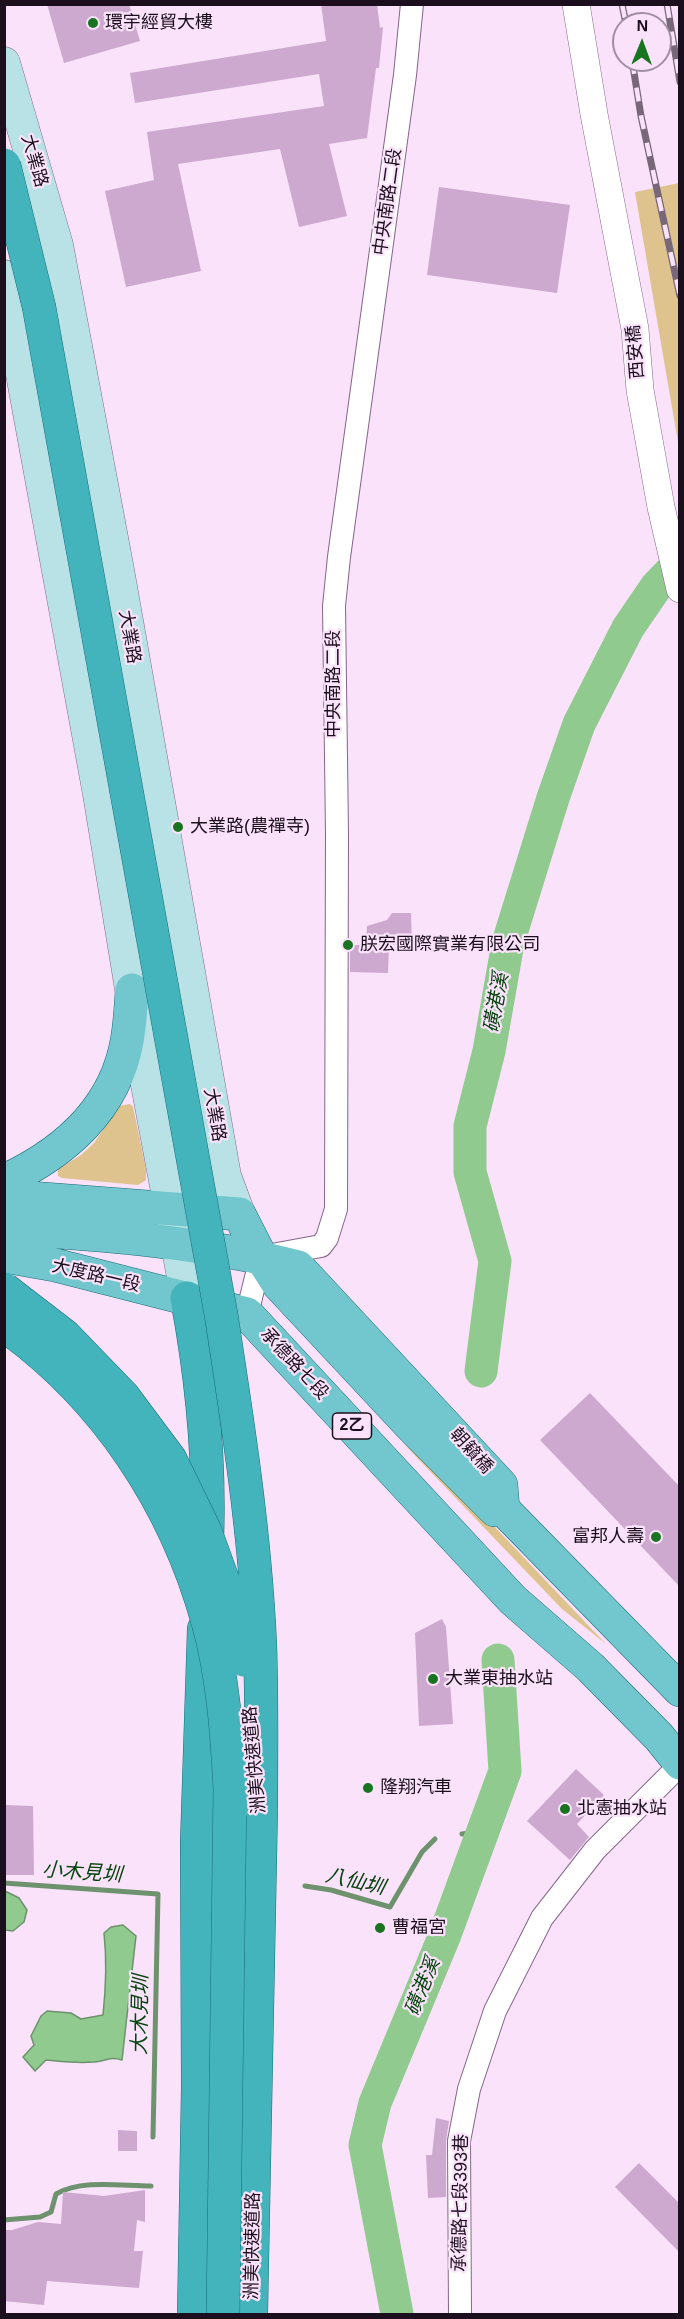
<!DOCTYPE html>
<html>
<head>
<meta charset="utf-8">
<style>
  body { margin:0 }
  #map { position:relative; width:684px; height:2319px; overflow:hidden; background:#f9e2fa; font-family:Arial,sans-serif }
  canvas { display:block }
  .frame { position:absolute; inset:0; border:6px solid #1c0f1d; pointer-events:none }
  .north { position:absolute; left:612px; top:12px; width:60px; height:60px; box-sizing:border-box; background:#f9e2fa; border:2px solid #a18ea2; border-radius:50%; rotate:1deg; font-size:16px; font-weight:700; line-height:24px; text-align:center; color:#1c0f1d }
  .north::after { content:''; display:block; margin:auto; width:21px; height:27px; background:#197421; clip-path:polygon(50% 0,100% 100%,50% 72%,0 100%) }
</style>
</head>
<body>
<div id="map">
<canvas width="684" height="2319"></canvas>
<div class="frame"></div>
<div class="north">N</div>
</div>
<script>
const ctx = document.querySelector('canvas').getContext('2d');
ctx.lineJoin = 'round';
function paint(path, color) {
  ctx.fillStyle = color;
  ctx.fill(path, 'evenodd');
}
function strokePath(path, color, width, dash) {
  ctx.strokeStyle = color;
  ctx.lineWidth = width;
  ctx.lineCap = dash ? 'butt' : 'round';
  ctx.setLineDash(dash || []);
  ctx.stroke(path);
}
function label(font, color, halo, rows, align = 'center') {
  ctx.font = font + ' Arial,"Noto Sans TC",sans-serif';
  ctx.lineWidth = 4.5;
  ctx.setLineDash([]);
  ctx.textBaseline = 'middle';
  ctx.strokeStyle = halo;
  ctx.fillStyle = color;
  for (const [text, x, y, turn = 0] of rows) {
    ctx.save();
    ctx.translate(x, y);
    ctx.rotate((+turn || 0) * Math.PI / 180);
    ctx.textAlign = isNaN(turn) ? turn : align;
    if (halo) ctx.strokeText(text, 0, 0);
    ctx.fillText(text, 0, 0);
    ctx.restore();
  }
}
paint(new Path2D(`
  M679 183H680L679 448 635 192Z
  M130 1104 133 1107 146 1169V1180L138 1185 62 1178 58 1176V1169L81 1155 94 1143 119 1106Z
  M403 1443 470 1501 606 1644 562 1609Z`), '#dec38e');
const water = new Path2D(`
  M5 1891 19 1898 27 1910 24 1922 13 1931 5 1930Z
  M123 1925 136 1936 122 2060C109 2056 107 2061 95 2062 78 2063 62 2062 46 2060L35 2071 23 2057 34 2045 31 2036 41 2016 47 2011 71 2013 81 2019 103 2015C106 1987 107 1961 104 1933L111 1927Z`);
paint(water, '#90ca8f');
strokePath(water, '#6d926d', 1.5);
strokePath(new Path2D(`
  M462 1834 484 1831
  M4 1883 158 1894 153 2137
  M305 1886 331 1890 390 1907 422 1852 435 1839
  M4 2220 40 2217 51 2212 56 2194C82 2179 121 2186 151 2186`), '#6d926d', 5);
strokePath(new Path2D(`
  M481 1371 495 1261 470 1172V1126L489 1051 508 943 553 798 579 724 628 628 656 587 680 562
  M397 2314 365 2145 375 2103 444 1937 505 1771 498 1660`), '#90ca8f', 33);
paint(new Path2D(`
  M47 4H129L140 41 64 63Z
  M321 4H377L380 28 383 27 379 68H376L367 138 329 144 347 216 299 227 280 149 178 164 201 271 126 287 105 191 154 180 147 132 324 106 319 74 135 103 130 73 326 41Z
  M439 187 570 205 557 293 427 275Z
  M392 913H411L412 945H389L388 973 350 972V945H366L367 926 387 920Z
  M590 1393 680 1487V1587L540 1440Z
  M442 1619 446 1627 453 1724 419 1726 415 1633Z
  M576 1769 604 1795 577 1824 589 1837 570 1860 527 1821Z
  M4 1805 33 1806 34 1875H4Z
  M436 2118 449 2121 446 2141V2197L428 2198 426 2155H432Z
  M118 2130 137 2131V2151H118Z
  M639 2163 680 2204V2253L615 2187Z
  M145 2190V2222L137 2220 134 2251H143L139 2288 47 2281 44 2305 4 2301V2230H12L38 2222 61 2224 63 2192 104 2196Z`), '#cda9cf');
const minor = new Path2D(`
  M247 1314 261 1257 321 1246 327 1238 336 1209 337 834 334 606 339 557 405 75 412 4
  M460 2314 459 2141 469 2089 495 2011 542 1918 595 1850 680 1765`);
const tertiary = new Path2D(`
  M576 4 594 114 635 329 640 390 661 507 680 589`);
const secondary = new Path2D(`
  M4 63 57 245 118 570 225 1176 239 1214
  M4 276 99 794 145 1074 187 1298`);
const primary = new Path2D(`
  M4 1181C64 1153 115 1109 127 1041 130 1024 131 1007 132 990
  M4 1196 239 1214 261 1257 279 1285 408 1423 495 1510 503 1509
  M4 1228C104 1235 201 1241 298 1267L501 1485 503 1509 680 1690
  M4 1256 55 1265 247 1314 513 1600 590 1667 659 1737 680 1763`);
const trunk = new Path2D(`
  M187 1298C202 1378 210 1460 207 1541
  M194 2314 198 2087 197 1842 204 1629
  M251 2314 261 1808`);
strokePath(minor, '#87668a', 24);
strokePath(tertiary, '#87668a', 28);
strokePath(secondary, '#87668a', 33);
strokePath(primary, '#176d7a', 34);
strokePath(trunk, '#176d7a', 34);
strokePath(minor, '#fff', 22);
strokePath(tertiary, '#fff', 27);
strokePath(secondary, '#b8e2e6', 32);
strokePath(primary, '#72c6cd', 33);
strokePath(trunk, '#43b3bc', 33);
const rail = new Path2D(`
  M622 4 626 24
  M667 4 680 82
  M632 60 641 116 680 296`);
strokePath(rail, '#786779', 7);
strokePath(rail, '#f9e2fa', 4.5, [14]);
const trunkBridge = new Path2D(`
  M4 165 39 307 221 1314C238 1424 255 1533 260 1644 262 1698 261 1753 261 1808
  M4 1289 65 1336 123 1396 170 1459 205 1531 233 1608 244 1660
  M4 1325C105 1397 175 1503 208 1622 223 1676 227 1733 230 1789L223 2314`);
strokePath(trunkBridge, '#176d7a', 34, []);
strokePath(trunkBridge, '#43b3bc', 33);
for (const [x, y, r, color] of [
  [93,23,6,"#197421"],
  [178,827,6,"#197421"],
  [348,945,6,"#197421"],
  [656,1537,6,"#197421"],
  [433,1679,6,"#197421"],
  [368,1788,6,"#197421"],
  [565,1809,6,"#197421"],
  [380,1928,6,"#197421"]
]) {
  const dot = new Path2D();
  dot.arc(x, y, r, 0, 2 * Math.PI);
  ctx.fillStyle = color;
  ctx.fill(dot);
  strokePath(dot, '#f9e2fa', 2);
}
for (const [x, y, w] of [
  [352,1426,39]
]) {
  const box = new Path2D();
  box.roundRect(x - w / 2, y - 13, w, 26, 4.5);
  ctx.fillStyle = '#f9e2fa';
  ctx.fill(box);
  strokePath(box, '#1c0f1d', 1.5);
}
label('bold 16px', '#1c0f1d', null, [
  ["2乙",352,1426]
]);
label('18px', '#1c0f1d', '#f9e2fa', [
  ["環宇經貿大樓",105,23],
  ["大業路(農禪寺)",190,827],
  ["朕宏國際實業有限公司",360,945],
  ["富邦人壽",644,1537,"right"],
  ["大業東抽水站",445,1679],
  ["隆翔汽車",380,1788],
  ["北憲抽水站",577,1809],
  ["曹福宮",392,1928]
], 'left');
label('18px', '#1c0f1d', '#f9e2fa', [
  ["大業路",34,161,74],
  ["中央南路二段",388,202,-82],
  ["西安橋",636,352,-95],
  ["大業路",129,637,80],
  ["中央南路二段",334,684,-90],
  ["大業路",214,1115,80],
  ["大度路一段",96,1276,13],
  ["承德路七段",294,1364,47],
  ["朝籟橋",471,1451,48],
  ["洲美快速道路",255,1760,-95],
  ["承德路七段393巷",461,2203,-89],
  ["洲美快速道路",253,2246,-89]
]);
label('italic 20px', '#05440c', '#f9e2fa', [
  ["磺港溪",497,1003,-80],
  ["小木見圳",82,1873,4],
  ["八仙圳",355,1882,13],
  ["磺港溪",423,1987,-68],
  ["大木見圳",141,2015,-89]
]);
</script>
</body>
</html>
